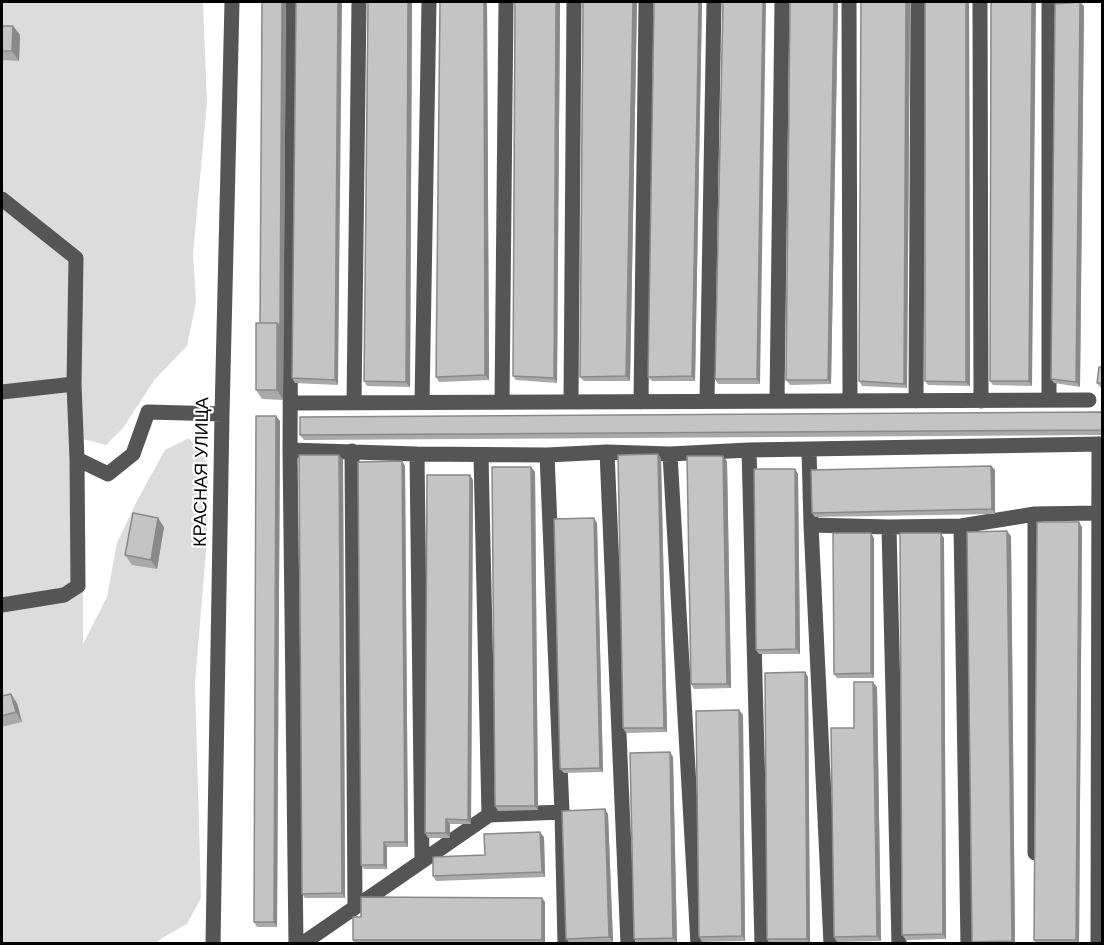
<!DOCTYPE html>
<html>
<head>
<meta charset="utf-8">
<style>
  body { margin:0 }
  #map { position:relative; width:1104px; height:945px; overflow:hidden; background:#fff; font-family:Helvetica,sans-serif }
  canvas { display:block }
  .frame { position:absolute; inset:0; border:3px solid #000; pointer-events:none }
</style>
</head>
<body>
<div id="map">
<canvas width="1104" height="945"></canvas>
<div class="frame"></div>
</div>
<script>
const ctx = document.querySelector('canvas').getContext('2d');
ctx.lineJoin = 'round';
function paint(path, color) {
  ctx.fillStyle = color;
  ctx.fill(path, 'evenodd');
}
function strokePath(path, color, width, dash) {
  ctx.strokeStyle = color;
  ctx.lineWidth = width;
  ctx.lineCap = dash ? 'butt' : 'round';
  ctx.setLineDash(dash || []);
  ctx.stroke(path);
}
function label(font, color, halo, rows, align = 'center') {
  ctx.font = font + ' Helvetica,sans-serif';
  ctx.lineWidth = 4.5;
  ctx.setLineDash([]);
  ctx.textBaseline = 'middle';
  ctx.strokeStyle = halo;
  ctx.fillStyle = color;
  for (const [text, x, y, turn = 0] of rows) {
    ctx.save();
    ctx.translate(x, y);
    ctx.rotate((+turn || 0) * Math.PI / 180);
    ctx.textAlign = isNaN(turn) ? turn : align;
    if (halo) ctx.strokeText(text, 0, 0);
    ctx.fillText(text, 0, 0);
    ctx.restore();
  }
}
paint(new Path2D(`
  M2 2H202L203 5 207 102 193 254 196 302 187 346 155 379 123 428 106 445 83 439V644L107 597 117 543 138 499 165 450 189 438 208 463 207 539 195 683 201 898 187 924 162 938 156 943 2 944Z`), '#dcdcdc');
strokePath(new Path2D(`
  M292 2 290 450 296 944
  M849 2 850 401
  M980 2 981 401
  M2 199 76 258 74 384
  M2 392 74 384 77 459 108 474 133 454 148 412 222 414
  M1049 400V2
  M707 401 714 2
  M777 401 782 2
  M916 401 918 2
  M422 402 429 2
  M502 402 506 2
  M571 402 574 2
  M641 402 646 2
  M290 403 1089 400
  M354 403 359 2
  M290 450 417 454 547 455 607 452 670 454 749 450 1102 444
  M749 450 762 944
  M809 450 811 525 831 944
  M352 451 355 907
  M607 452 628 944
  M417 454 422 861
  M670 454 698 944
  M481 455 489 815
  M547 455 562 812 565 944
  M811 525 889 527 961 526 1035 514 1099 513
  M961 526 968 944
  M889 527 899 944
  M2 605 64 595 78 586 77 459
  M1035 853V514
  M213 944 222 414 232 2
  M302 944 489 815 562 812
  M1098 944 1099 444`), '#555', 15);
paint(new Path2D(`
  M262 2H286L283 400 262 399 256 390 260 323Z
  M296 2 338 385 295 383 292 378Z
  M368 2H412L410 387 367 386 364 381Z
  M440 2H487L489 380 439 382 436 377Z
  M515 2H560L557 383 516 380 513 376Z
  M583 2H637L630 381H584L580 377Z
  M654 2H702L695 381H652L648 377Z
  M723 2 760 384H718L715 379Z
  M790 2H838L831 384 790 385 786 380Z
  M861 2H910L907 388 862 386 859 381Z
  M925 2H969L970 386 928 385 925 381Z
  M991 2 1032 386 993 385 990 381Z
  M1084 6 1080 387 1054 383 1051 379Z
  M2 26H13L20 35 19 61 2 60Z
  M1102 367V388H1101L1097 383Z
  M1102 412V435L304 440 300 435Z
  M276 416 280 421 277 927H257L254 922Z
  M661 458 667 732 626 733 623 728Z
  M343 459 345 898H305L302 894Z
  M402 461 405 466 408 847H387V869H364L361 865Z
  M727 461 731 688 694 689 691 684Z
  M991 466 995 470V514L815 517 812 513Z
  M531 467 535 472 538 810 498 811 495 806Z
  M795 469 798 474 800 654H759L756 650Z
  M473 480 471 824H450V838H428L425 833Z
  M597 523 603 772 564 773 560 769Z
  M164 527 157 569 132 565 125 555Z
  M1082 527 1079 944H1036L1034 940Z
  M871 533 874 538V678H837L834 674Z
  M1011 536 1015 944H973L972 942Z
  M944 538 946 939 906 940 902 935Z
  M805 672 808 677 810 944H770L767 939Z
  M877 687 881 941 837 942 834 937 854 728Z
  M2 696 17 703 22 722 2 727Z
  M743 715 745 941 702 942 699 937Z
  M673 757 677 943 637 944 634 939Z
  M608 814 613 942 570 943 566 939Z
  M544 837 545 877 436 881 433 876Z
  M542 898 545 902V944H355L353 940 361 917Z`), '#a9a9a9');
paint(new Path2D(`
  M282 2H286L283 400 277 390Z
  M338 2H342L338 385 335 380Z
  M408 2H412L410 387 406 382Z
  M484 2H487L489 380 485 375Z
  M556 2H560L557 383 554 378Z
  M633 2H637L630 381 626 376Z
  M699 2H702L695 381 692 376Z
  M763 2H766L760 384 757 379Z
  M834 2H838L831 384 828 380Z
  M906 2H910L907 388 904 384Z
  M966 2H969L970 386 966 382Z
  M1032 2H1036L1032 386 1029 381Z
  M1080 2 1084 6 1080 387 1076 382Z
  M13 26 20 35 19 61 12 51Z
  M276 416 280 421 277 927 274 922Z
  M658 454 661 458 667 732 664 728Z
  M339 455 343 459 345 898 342 893Z
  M723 456 727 461 731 688 727 684Z
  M402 461 405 466 408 847 405 842Z
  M991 466 995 470V514L992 509Z
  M531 467 535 472 538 810 535 806Z
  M795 469 798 474 800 654 796 649Z
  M470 475 473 480 471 824 468 820Z
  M158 518 164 527 157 569 151 560Z
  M594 518 597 523 603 772 600 768Z
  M1079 522 1082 527 1079 944H1078L1076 940Z
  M1007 531 1011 536 1015 944H1013L1012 941Z
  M871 533 874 538V678L871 673Z
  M941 533 944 538 946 939 943 934Z
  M805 672 808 677 810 944 807 939Z
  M873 682 877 687 881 941 877 936Z
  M11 694 17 703 22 722 16 712Z
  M739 710 743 715 745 941 742 936Z
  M670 752 673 757 677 943 673 938Z
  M605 809 608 814 613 942 609 937Z
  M446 819 450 824V838L446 833Z
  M540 832 544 837 545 877 542 872Z
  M384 842 387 847V869L384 865Z
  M542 898 545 902V944L542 940Z`), '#898989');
const building = new Path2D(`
  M262 2H282L280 327 277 323H260Z
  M296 2H338L335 380 292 378Z
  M368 2H408L406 382 364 381Z
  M440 2H484L485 375 436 377Z
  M515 2H556L554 378 513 376Z
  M583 2H633L626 376 580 377Z
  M654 2H699L692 376 648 377Z
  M723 2H763L757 379H715Z
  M790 2H834L828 380H786Z
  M861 2H906L904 384 859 381Z
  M925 2H966V382L925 381Z
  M991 2H1032L1029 381H990Z
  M1080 2 1076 382 1051 379 1055 4Z
  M2 26H13L12 51H2Z
  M256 323H277V390H256Z
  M1099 367H1102V383H1097Z
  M1102 412V430L300 435V417Z
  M256 416H276L274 922H254Z
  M658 454 664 728H623L618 455Z
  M299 455H339L342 893 302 894Z
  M687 456H723L727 684H691Z
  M402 461 405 842H384V865H361L358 462Z
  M991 466 992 509 812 513 811 470Z
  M492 467H531L535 806H495Z
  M754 469H795L796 649 756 650Z
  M427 475H470L468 820 446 819V833H425Z
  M133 513 158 518 151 560 125 555Z
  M594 518 600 768 560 769 554 519Z
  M1037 522H1079L1076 940H1034Z
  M1007 531 1012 941 972 942 967 532Z
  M833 533H871V673L834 674Z
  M900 533H941L943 934 902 935Z
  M805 672 807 939H767L765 673Z
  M854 682H873L877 936 834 937 831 728H854Z
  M11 694 16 712 2 716V696Z
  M739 710 742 936 699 937 696 711Z
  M670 752 673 938 634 939 630 753Z
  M605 809 609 937 566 939 562 811Z
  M540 832 542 872 433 876V857L485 855 484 834Z
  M361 897 542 898V940H353V917H361Z`);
paint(building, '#c4c4c4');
strokePath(building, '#898989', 1.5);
label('18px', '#000', '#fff', [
  ["КРАСНАЯ УЛИЦА",202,472,-89]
]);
</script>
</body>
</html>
